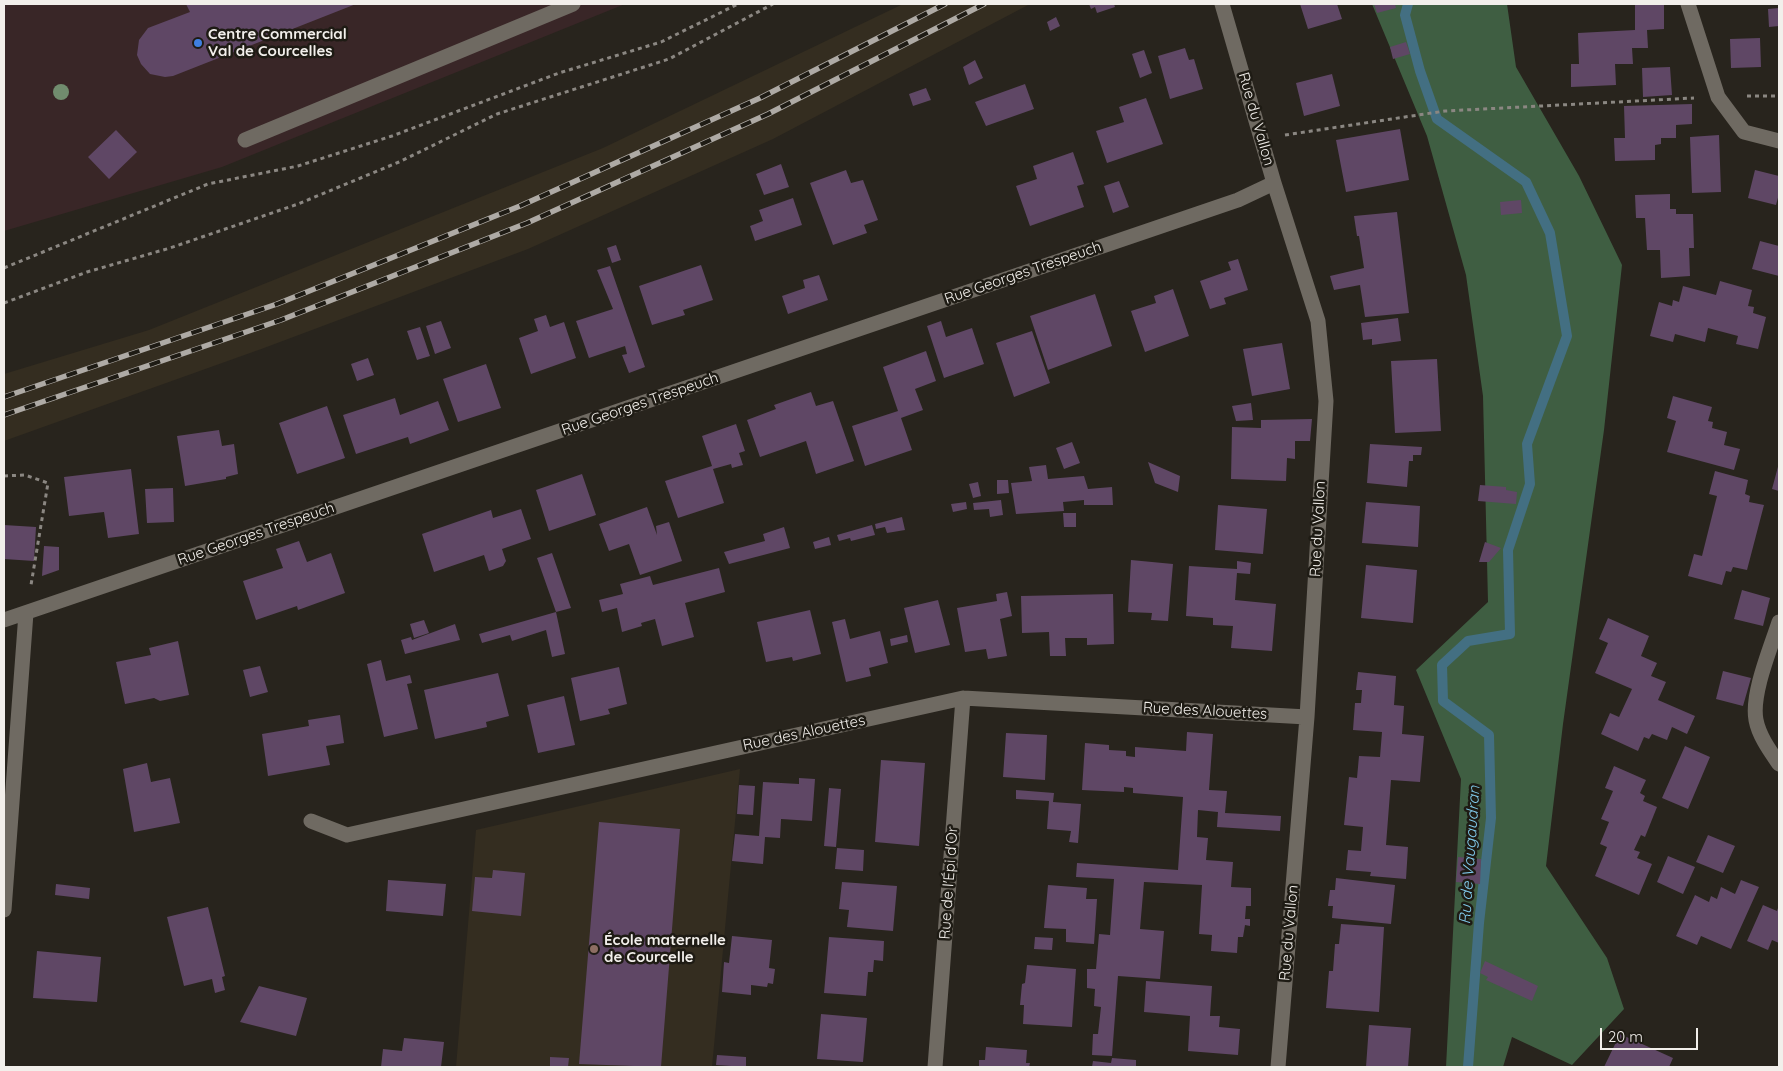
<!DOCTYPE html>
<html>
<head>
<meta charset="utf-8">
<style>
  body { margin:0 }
  #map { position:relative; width:1783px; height:1071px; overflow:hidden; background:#28241d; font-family:Quicksand,sans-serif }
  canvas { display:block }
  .frame { position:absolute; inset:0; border:5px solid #f2efeb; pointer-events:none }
  .scale { position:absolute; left:1600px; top:1028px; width:98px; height:22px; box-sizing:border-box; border:2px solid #f2efeb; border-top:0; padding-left:6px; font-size:15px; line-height:18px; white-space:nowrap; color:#f2efeb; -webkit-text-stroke:4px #1e1b14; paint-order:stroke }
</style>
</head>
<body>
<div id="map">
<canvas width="1783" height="1071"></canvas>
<div class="frame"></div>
<div class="scale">20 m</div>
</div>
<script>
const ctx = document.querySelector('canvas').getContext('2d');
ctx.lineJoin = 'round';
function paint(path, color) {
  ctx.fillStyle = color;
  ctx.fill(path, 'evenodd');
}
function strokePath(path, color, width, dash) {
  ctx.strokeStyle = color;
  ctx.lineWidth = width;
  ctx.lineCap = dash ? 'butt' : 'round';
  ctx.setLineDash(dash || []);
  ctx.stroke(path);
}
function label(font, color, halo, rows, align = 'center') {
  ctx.font = font + ' Quicksand,sans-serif';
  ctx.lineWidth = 5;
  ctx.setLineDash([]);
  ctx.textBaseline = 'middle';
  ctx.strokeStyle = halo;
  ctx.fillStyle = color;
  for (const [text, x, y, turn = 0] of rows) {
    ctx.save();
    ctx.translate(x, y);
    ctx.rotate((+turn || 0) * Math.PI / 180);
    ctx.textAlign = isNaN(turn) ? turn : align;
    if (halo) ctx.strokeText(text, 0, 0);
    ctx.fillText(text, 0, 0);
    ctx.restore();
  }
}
paint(new Path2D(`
  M4 4H625L222 167 4 231Z`), '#392627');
paint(new Path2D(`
  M903 4H1030L773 139 528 249 264 348 4 441V374L149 330 603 148Z
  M740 769 712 1067H456L476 830Z`), '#342d20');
paint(new Path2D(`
  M1372 4H1507L1516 67 1579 176 1622 265 1604 430 1563 724 1546 866 1607 958 1624 1009 1572 1065 1512 1037 1503 1067H1446L1461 779 1416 670 1488 602 1483 396 1466 275 1427 136Z`), '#3f5e42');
strokePath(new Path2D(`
  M1408 4 1405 15 1420 71 1437 119 1526 182 1550 233 1567 336 1527 444 1530 484 1508 550 1510 634 1468 641 1442 665 1443 701 1489 735 1491 818 1479 923 1468 1067`), '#436f82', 10);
paint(new Path2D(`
  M186 4H356L173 76 165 77 150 74 141 64 137 55 139 40 148 28 190 12Z
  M1089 4H1114L1115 7 1097 13 1095 7 1091 9Z
  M1300 4H1337L1342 19 1308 29Z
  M1374 4H1395L1396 8 1377 13Z
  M1635 4H1664V29L1647 30 1648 48H1632L1633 64H1615L1616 85 1571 87V64H1579L1578 33 1635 30Z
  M1779 8V26L1769 27 1768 9Z
  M1056 17 1060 26 1050 31 1047 22Z
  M1760 38 1761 67 1731 68 1730 39Z
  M1406 42 1410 54 1393 59 1390 47Z
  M1185 48 1189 60 1194 59 1203 89 1170 99 1158 56Z
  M1144 50 1152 73 1140 78 1132 54Z
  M975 60 983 78 969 85 963 67Z
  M1670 67 1672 95 1643 97 1642 68Z
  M1332 74 1340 106 1304 116 1296 83Z
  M1025 84 1034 109 986 126 975 102Z
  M926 88 931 100 913 106 909 94Z
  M1146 98 1163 144 1107 163 1096 131 1124 122 1119 107Z
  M1692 104V124L1676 125V138H1661V144L1655 145V160L1615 161 1614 138H1625L1624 106Z
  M1400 129 1409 180 1346 192 1336 140Z
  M116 130 137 152 109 179 88 157Z
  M1719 135 1721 192 1692 193 1690 137Z
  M1073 152 1084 184 1077 186 1084 207 1030 226 1016 186 1037 179 1033 166Z
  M781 164 789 187 764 195 756 174Z
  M846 170 851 183 863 180 878 220 864 225 867 233 833 245 810 183Z
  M1755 170 1779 176V194L1776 205 1748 198Z
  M1119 181 1129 207 1113 213 1104 186Z
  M1670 194V209H1676V214H1693L1694 248H1689L1690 276 1661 278 1660 250H1647L1645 218H1636L1635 195Z
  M793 198 802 225 755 241 750 226 763 221 759 210Z
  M1521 200 1522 213 1501 215 1500 202Z
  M1397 212 1409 313 1365 317 1360 285 1334 290 1330 276 1364 268 1359 236H1357L1354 216Z
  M1760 241 1779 246V276L1752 269Z
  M616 245 621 260 612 263 607 248Z
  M1238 259 1248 290 1224 298 1226 304 1210 309 1200 281 1231 270 1228 262Z
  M701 265 713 300 683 310 685 315 652 325 639 286Z
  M610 266 645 367 629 373 622 355 627 354 625 346 589 358 576 321 613 309 597 270Z
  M819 275 828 300 788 314 782 296 805 288 803 280Z
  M1720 281 1752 290 1748 306 1754 307 1753 313 1766 317 1758 349 1736 344 1738 336 1708 328 1705 342 1675 334 1673 342 1650 336 1659 302 1672 306 1673 300 1679 302 1683 286 1716 295Z
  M1173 289 1189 336 1145 352 1131 311 1156 303 1154 296Z
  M1095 294 1112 346 1048 370 1030 316Z
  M546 315 550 327 564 322 576 358 531 374 519 338 538 331 534 319Z
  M1398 318 1401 341 1372 345V339L1363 340 1361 323Z
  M441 321 451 348 435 354 426 326Z
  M941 321 946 337 972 328 984 364 944 378 927 326Z
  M420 327 430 356 417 360 407 331Z
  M1032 331 1050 383 1014 397 996 343Z
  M1282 343 1290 389 1252 396 1243 349Z
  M926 351 936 381 915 389 923 410 901 418 912 450 865 466 852 426 898 411 883 367Z
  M368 358 374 375 357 381 351 364Z
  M1437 359 1441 431 1395 433 1391 361Z
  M486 364 501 408 458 422 443 379Z
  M811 392 816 406 833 401 854 461 816 474 806 441 760 457 747 420 776 409 774 405Z
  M1673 396 1712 407 1708 421 1713 422 1712 428 1727 432 1724 445 1740 449 1734 470 1667 452 1676 421 1667 418Z
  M395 398 400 415 438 401 449 430 410 444 408 437 356 454 343 415Z
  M1251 403 1253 420 1236 421 1232 406Z
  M327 406 345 458 297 474 279 423Z
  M1312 419 1310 441H1295V459L1287 458 1286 481 1231 479 1232 427 1261 428V420Z
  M736 424 745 451 739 453 743 465 732 468 731 464 713 469 724 503 678 518 665 481 712 466 702 436Z
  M219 430 222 446 234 444 238 474 226 477V479L185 486 177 436Z
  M1072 442 1080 463 1064 469 1056 448Z
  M1370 444 1422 447 1421 455H1413V461H1409L1407 487 1367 483Z
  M1148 462 1180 476 1178 492 1155 483Z
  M1779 463V491L1772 489Z
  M1046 465 1048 479 1084 476 1088 489 1112 487 1113 505H1084V500L1063 502 1064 511 1016 514 1011 483 1032 481 1029 467Z
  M131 469 139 534 108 538 104 512 69 516 64 477Z
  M1715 471 1748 480 1745 494 1750 496 1749 502 1764 505 1747 570 1733 567 1731 572 1726 571 1722 585 1688 576 1694 554 1702 556 1717 496 1709 494Z
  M582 474 596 515 549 531 536 490Z
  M997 480H1008L1009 493 997 494Z
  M978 482 981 496 973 498 969 484Z
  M1480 485 1506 487V490L1517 492 1516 504 1478 501Z
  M173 488 174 522 147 523 145 489Z
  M1001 500 1003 515 990 517 989 509 974 510 973 503Z
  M966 502 967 509 953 512 951 504Z
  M1366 502 1420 506 1418 547 1362 543Z
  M1218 505 1267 509 1263 554 1215 550Z
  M647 507 657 535 656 526 669 522 682 561 640 575 629 544 609 551 599 524Z
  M521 509 531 539 502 549 506 561 503 566 489 571 484 555 434 572 422 534 491 510 493 518Z
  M1063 513H1076V527H1064Z
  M902 517 905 530 887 533 885 527 876 529 875 524Z
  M4 525 36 527 34 561 4 559Z
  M872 525 875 535 851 541 850 538 839 541 837 535Z
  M784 527 790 548 729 564 724 552 765 541 763 534Z
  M829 537 831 545 815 549 813 542Z
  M299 541 307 562 331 553 345 593 298 610 297 606 256 620 243 581 283 568 276 549Z
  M1485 542 1501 548 1489 562H1479Z
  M44 546 59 547V570L42 576Z
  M552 553 571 608 556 612 537 558Z
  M1131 560 1173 564 1168 621 1151 620 1152 613 1128 612Z
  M1237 561 1251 563 1250 574 1237 573 1235 600 1276 604 1272 651 1231 648 1233 626 1213 625V618L1186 616 1189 566 1237 569Z
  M1366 565 1417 570 1413 623 1361 618Z
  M719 568 725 592 685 603 694 637 662 646 655 619 641 623 642 626 622 632 617 608 602 612 599 600 623 594 620 584 650 576 653 585Z
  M1742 590 1770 598 1763 626 1734 619Z
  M1007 592 1012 616 1000 619 1007 656 988 659 986 649 965 652 957 608 997 601 996 594Z
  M1113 594 1114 644 1087 645V638H1065L1066 656H1050L1049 632 1022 633 1021 596Z
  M938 600 950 645 915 653 904 608Z
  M810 610 821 654 793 661 792 657 766 662 757 622Z
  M556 612 565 654 552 657 546 630 512 641 510 635 482 643 479 634Z
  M1608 618 1649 636 1641 656 1657 663 1651 676 1666 682 1658 700 1695 716 1687 734 1672 727 1667 740 1652 734 1649 739 1644 737 1638 751 1601 734 1610 713 1619 717 1632 689 1595 673 1608 643 1599 639Z
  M845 619 850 639 880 631 888 663 869 668 871 676 846 682 832 622Z
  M424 620 429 633 414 638 410 624Z
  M455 624 460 640 405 654 401 640 411 637 412 640Z
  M907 635 908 642 891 646 890 639Z
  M178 641 189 695 160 701 154 698 125 704 116 662 151 655 149 648Z
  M381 660 386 681 410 675 412 683 407 684 418 729 384 737 367 664Z
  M260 666 268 692 250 697 243 670Z
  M619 667 627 704 608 709 610 714 580 721 571 678Z
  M1723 671 1751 678 1743 706 1716 699Z
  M1358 672 1396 676 1394 705 1404 706 1402 734 1424 736 1420 782 1391 780 1386 845 1408 847 1406 879 1370 876 1371 872 1346 870 1348 850 1361 851 1363 827 1344 825 1349 777 1357 778 1359 756 1380 757 1382 732 1353 730 1355 703H1361L1362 690H1356Z
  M498 673 509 716 486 722 487 727 435 739 424 690Z
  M564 696 575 745 538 753 527 705Z
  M340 715 344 743 326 746 330 765 268 776 262 734 309 726 308 720Z
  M1187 732 1213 734 1209 790 1227 791 1225 813 1281 816 1280 831 1217 827 1218 812 1198 810 1197 837 1208 838 1206 860 1233 862 1231 887 1251 888V906H1246L1245 919H1250V926L1245 925 1243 937H1238L1237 953 1211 951 1212 935 1199 934 1202 885 1144 882 1140 929 1164 931 1160 979 1118 976 1112 1056 1092 1055 1093 1034H1098L1101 1007 1094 1006 1095 989 1087 988V969H1096L1099 934 1110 935 1114 879 1076 877 1077 863 1178 870 1183 797 1133 793V788L1124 787V792L1082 790 1085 743 1109 745V750L1126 751V756L1135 757V747L1186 751Z
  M1006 733 1047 735 1045 780 1003 777Z
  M1685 746 1710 757 1688 809 1662 798Z
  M881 760 925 763 919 846 875 842Z
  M147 763 151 782 170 778 180 823 134 832 123 769Z
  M1614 766 1646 780 1640 793 1645 796 1643 801 1657 807 1645 837 1641 835 1634 850 1640 852 1637 858 1652 864 1639 895 1595 876 1607 847 1600 844 1609 822 1601 819 1613 791 1605 788Z
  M799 778 815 779 812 821 781 819 780 838 765 837 763 864 732 861 735 834 759 836 763 782 799 784Z
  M739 785 755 786 753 815 737 814Z
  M829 788 841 789 836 847 824 846Z
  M1016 790 1054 793 1053 802 1081 804 1078 843 1069 842 1071 831 1047 829 1049 801 1016 799Z
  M599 822 680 829 661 1067 579 1064Z
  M1708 835 1735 846 1723 873 1696 862Z
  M837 848 864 850 863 871 835 869Z
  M1668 856 1695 867 1683 894 1657 882Z
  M1458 857 1481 859 1480 884 1456 882Z
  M493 870 525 873 521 916 472 911 475 877 492 878Z
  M1336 878 1395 885 1391 924 1332 918 1333 906H1328L1330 890H1335Z
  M388 880 446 884 443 916 386 911Z
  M1741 880 1759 887 1731 949 1701 936 1697 945 1676 936 1695 895 1709 902 1711 896 1717 899 1721 887 1735 894Z
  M842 882 897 886 893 931 847 927 849 910 839 909Z
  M56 884 90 888 89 899 55 895Z
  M1048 885 1087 888 1086 899H1097L1094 944 1066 942V929L1044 928Z
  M1763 905 1777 911 1779 905V943L1772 940 1768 950 1747 941Z
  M208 907 225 976 222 977 225 990 215 993 212 979 184 986 167 917Z
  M1341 924 1384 927 1379 1012 1326 1008 1329 971H1333L1335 944H1339Z
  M732 936 772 940 769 968 775 969 773 984 768 983 767 987 751 985V995L722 992 724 962 729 963Z
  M829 937 884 941 883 961 874 960 873 972H868L866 996 824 993Z
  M1035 937 1053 938 1052 950 1034 949Z
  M37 951 101 957 97 1002 33 998Z
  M1485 961 1538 986 1532 1001 1486 980 1488 977 1480 973Z
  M1027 965 1076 969 1072 1027 1023 1024 1024 1005H1020L1022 984 1025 983Z
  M1146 981 1212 986 1210 1016H1220L1219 1027 1240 1029 1238 1055 1188 1051 1190 1016 1144 1012Z
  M259 986 307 998 296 1036 240 1022Z
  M821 1014 867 1018 863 1062 817 1059Z
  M1369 1025 1411 1028 1408 1067H1366Z
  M1620 1034 1673 1058 1669 1067H1604Z
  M404 1038 444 1042 441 1067H381L383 1049 402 1051Z
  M986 1047 1027 1050 1026 1063H1030L1029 1067H979V1060H985Z
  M717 1055 746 1057V1067L716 1065Z
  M550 1057 569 1058 568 1067H550Z
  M1112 1058 1136 1060V1067H1092L1093 1061 1111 1063Z`), '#5f4765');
strokePath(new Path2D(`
  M1747 96H1779
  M1285 135 1445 111 1694 98
  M4 268 208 184 298 166 392 136 559 73 661 42 738 4
  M4 303 87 272 170 248 298 204 399 162 497 114 669 59 773 4
  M4 476 25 475 48 483 31 585`), '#8b8782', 3, [4, 4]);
strokePath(new Path2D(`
  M1688 4 1718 97 1744 132 1779 141
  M245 140 573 4`), '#6f6a62', 15);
strokePath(new Path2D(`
  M1222 4 1274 183 1318 321 1326 401 1307 717 1278 1067
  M4 620 1238 200 1274 183
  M1779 622C1771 647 1751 694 1756 720 1759 736 1770 751 1779 764
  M311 821 347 835 963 698 1307 717
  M4 910 26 613
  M935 1067 963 698`), '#6f6a62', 15);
const rail = new Path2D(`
  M4 397 277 304 520 206 760 98 945 4
  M4 415 281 320 527 223 768 114 984 4`);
strokePath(rail, '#aeaaa5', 5.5);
strokePath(rail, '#1e1b14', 4, [11]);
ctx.fillStyle = '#718c6e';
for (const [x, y] of [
  [61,92]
]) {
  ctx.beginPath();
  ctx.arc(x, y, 8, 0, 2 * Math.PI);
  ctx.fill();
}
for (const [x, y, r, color] of [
  [198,43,5,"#3f7fe0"],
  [594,949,5,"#8d6e63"]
]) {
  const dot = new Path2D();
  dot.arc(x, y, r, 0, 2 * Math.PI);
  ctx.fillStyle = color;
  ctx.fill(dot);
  strokePath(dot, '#1e1b14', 2);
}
label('bold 15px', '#f2efeb', '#1e1b14', [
  ["Centre Commercial",208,34],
  ["Val de Courcelles",208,51],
  ["École maternelle",604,940],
  ["de Courcelle",604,957]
], 'left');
label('15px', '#f2efeb', '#1e1b14', [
  ["Rue du Vallon",1256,119,74],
  ["Rue Georges Trespeuch",1023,273,-19],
  ["Rue Georges Trespeuch",640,404,-19],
  ["Rue du Vallon",1318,529,-87],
  ["Rue Georges Trespeuch",256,534,-19],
  ["Rue des Alouettes",1205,711,3],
  ["Rue des Alouettes",804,733,-12],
  ["Rue de l'Épi d'Or",949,883,-86],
  ["Rue du Vallon",1289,933,-85]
]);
label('italic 16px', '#83cef0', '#1e1b14', [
  ["Ru de Vaugaudran",1470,855,-86]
]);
</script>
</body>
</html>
